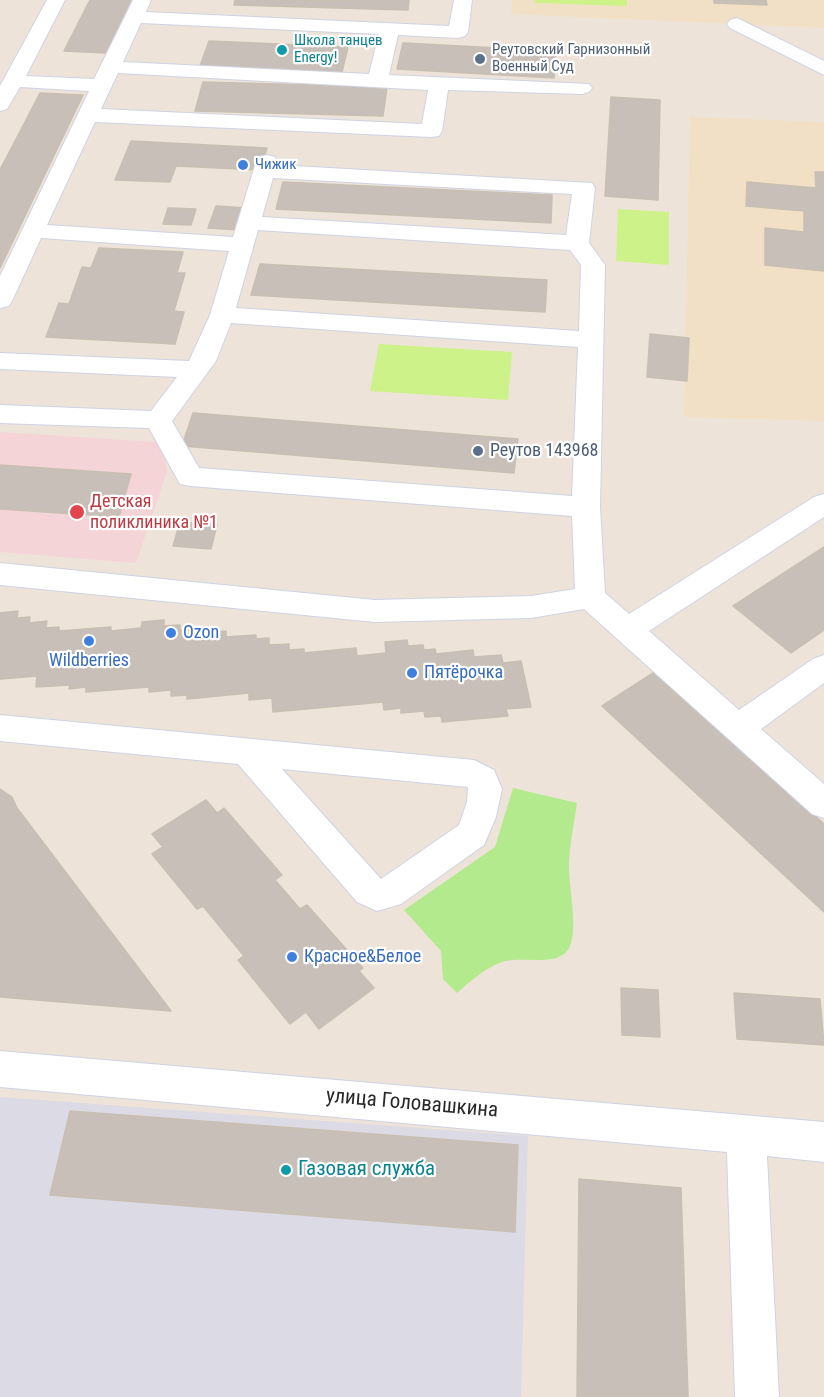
<!DOCTYPE html>
<html>
<head>
<meta charset="utf-8">
<style>
  body { margin:0 }
  canvas { display:block; background:#ede3d8 }
</style>
</head>
<body>
<canvas width="824" height="1397"></canvas>
<script>
const ctx = document.querySelector('canvas').getContext('2d');
ctx.lineJoin = 'round';
function paint(path, color) {
  ctx.fillStyle = color;
  ctx.fill(path, 'evenodd');
}
function strokePath(path, color, width, dash) {
  ctx.strokeStyle = color;
  ctx.lineWidth = width;
  ctx.lineCap = dash ? 'butt' : 'round';
  ctx.setLineDash(dash || []);
  ctx.stroke(path);
}
function label(font, color, halo, rows, align = 'center') {
  ctx.font = font + ' "Roboto Condensed",sans-serif';
  ctx.lineWidth = 4.5;
  ctx.setLineDash([]);
  ctx.textBaseline = 'middle';
  ctx.strokeStyle = halo;
  ctx.fillStyle = color;
  for (const [text, x, y, turn = 0] of rows) {
    ctx.save();
    ctx.translate(x, y);
    ctx.rotate((+turn || 0) * Math.PI / 180);
    ctx.textAlign = isNaN(turn) ? turn : align;
    if (halo) ctx.strokeText(text, 0, 0);
    ctx.fillText(text, 0, 0);
    ctx.restore();
  }
}
paint(new Path2D(`
  M0 1097 528 1136 521 1397H0Z`), '#dcdae4');
paint(new Path2D(`
  M512 0H824V28L511 14Z
  M690 117 824 122V421L684 417Z`), '#f1e0c5');
paint(new Path2D(`
  M0 432 156 442 165 458 167 472 136 563 0 552Z`), '#f5d4d8');
paint(new Path2D(`
  M513 788 577 803C574 824 569 847 569 868 569 888 578 928 570 946 560 969 524 955 502 962 487 967 469 982 457 993L443 979 441 951 404 910 495 847Z`), '#b4ea8e');
paint(new Path2D(`
  M535 0H627V6L535 3Z
  M618 209 669 212V265L616 261Z
  M379 344 512 352 508 400 370 391Z`), '#cdf289');
const building = new Path2D(`
  M90 0H131L106 53 64 51Z
  M235 0H409L408 10 234 5Z
  M714 0H766L767 5 714 3Z
  M209 41 348 47 341 76 199 69Z
  M403 43 556 51 554 78 397 69Z
  M203 82 387 87 383 116 195 111Z
  M40 93 83 95 0 268V170Z
  M611 97 660 100 658 200 605 196Z
  M131 141 267 148 260 170 176 166 170 182 115 180Z
  M815 172H824V271L765 265V228L804 232V211L746 206 747 182 816 188Z
  M283 182 552 195 551 223 276 209Z
  M216 206 247 208 240 230 208 228Z
  M168 208 196 209 191 225 163 224Z
  M99 248 183 252 177 273H185L174 311 184 312 175 344 46 337 59 303 69 304 82 267 91 268Z
  M260 264 547 280 545 312 251 295Z
  M650 334 689 338 687 381 647 377Z
  M193 413 518 439 514 473 182 446Z
  M0 465 131 474 119 517 0 509Z
  M180 522 217 524 211 549 173 546Z
  M824 547V630L791 653 733 606Z
  M18 611 17 618 30 617 29 623 47 621 46 628 59 627V631L111 627V631L141 628 142 622 164 620V626L180 625V630L192 629V634L226 631V637L256 635V639L269 638V645L289 644V650L304 649V653L356 648 357 656 386 653 385 642 407 640 408 646 423 645 424 650 435 649 436 654 473 650 474 657 501 655 503 663 521 661 531 707 506 709 508 716 442 722 441 716 425 717 424 711 401 713V708L384 710 383 702 273 712 272 698 249 700V693L187 699V695L171 696V690L149 692V687L86 692V687L69 689 70 685 36 687 37 676 0 679V613Z
  M653 673 824 824V912L602 706Z
  M0 789 12 797 17 808 171 1011 0 997Z
  M206 800 217 813 224 808 282 875 275 880 300 909 307 905 363 968 359 971 374 988 319 1029 306 1012 290 1024 238 960 244 956 203 906 197 909 152 854 163 847 152 834Z
  M621 988 658 990 660 1037 622 1035Z
  M734 993 820 999 824 1045 737 1039Z
  M70 1111 518 1145 515 1232 50 1195Z
  M579 1179 681 1188 688 1397H577Z`);
paint(building, '#c8c0b8');
strokePath(building, '#c8bfb2', 1.5);
const minor = new Path2D(`
  M47 0H65L26 76 94 79 133 0H151L146 12 449 26 454 0H472L468 32 465 36 458 38 398 35 389 75 589 84 592 88 589 92 582 94 448 90 442 131 439 136 431 137 95 122 47 225 233 237 256 162 259 157 267 155 275 157 277 165 592 183 595 188 589 243 605 265 600 507 605 593 629 614 814 497 824 494V517L649 631 739 710 813 659 824 655V683L761 729 824 784V818L812 814 584 609 531 618 375 622 0 585V563L375 600 531 596 575 589 572 516 190 486 180 484 149 428 0 423V405L151 411 177 377 0 369V353L189 361 210 315 229 251 41 238 12 301 9 306 0 308V276L89 91 20 87 7 109 0 111V86ZM141 23 379 34 369 74 123 62ZM118 73 428 90 422 124 101 109ZM273 178 572 194 566 235 262 217ZM258 230 570 250 581 265 579 331 236 308ZM231 323 578 347 572 496 199 468 172 421 216 361Z
  M737 18 824 61V75L730 28 727 24 730 20Z
  M0 715 474 760 494 770 502 789 496 817 484 845 401 904 377 911 357 902 238 764 0 741ZM282 769 468 787 467 802 459 825 381 879Z
  M0 1051 824 1122V1162L767 1156 779 1397H735L727 1152 0 1087Z`);
strokePath(minor, '#ced3e4', 2);
paint(minor, '#fff');
for (const [x, y, r, color] of [
  [282,50,6,"#0f9aa8"],
  [480,59,6,"#5c6f8a"],
  [243,165,6,"#3f7fe0"],
  [478,451,6,"#5c6f8a"],
  [77,512,8,"#e0444e"],
  [171,633,6,"#3f7fe0"],
  [89,641,6,"#3f7fe0"],
  [412,673,6,"#3f7fe0"],
  [292,957,6,"#3f7fe0"],
  [286,1170,6,"#0f9aa8"]
]) {
  const dot = new Path2D();
  dot.arc(x, y, r, 0, 2 * Math.PI);
  ctx.fillStyle = color;
  ctx.fill(dot);
  strokePath(dot, '#fff', 2);
}
label('15px', '#0d838f', '#fff', [
  ["Школа танцев",294,41],
  ["Energy!",294,58]
], 'left');
label('15px', '#4e5e75', '#fff', [
  ["Реутовский Гарнизонный",492,50],
  ["Военный Суд",492,67]
], 'left');
label('15px', '#366cbe', '#fff', [
  ["Чижик",255,165]
], 'left');
label('18px', '#4e5e75', '#fff', [
  ["Реутов 143968",490,451]
], 'left');
label('18px', '#be3a42', '#fff', [
  ["Детская",90,502],
  ["поликлиника №1",90,523]
], 'left');
label('18px', '#366cbe', '#fff', [
  ["Ozon",183,633],
  ["Wildberries",89,661,"center"],
  ["Пятёрочка",424,673],
  ["Красное&Белое",304,957]
], 'left');
label('21px', '#292929', '#fff', [
  ["улица Головашкина",412,1104,5]
]);
label('21px', '#0d838f', '#fff', [
  ["Газовая служба",298,1170]
], 'left');
</script>
</body>
</html>
